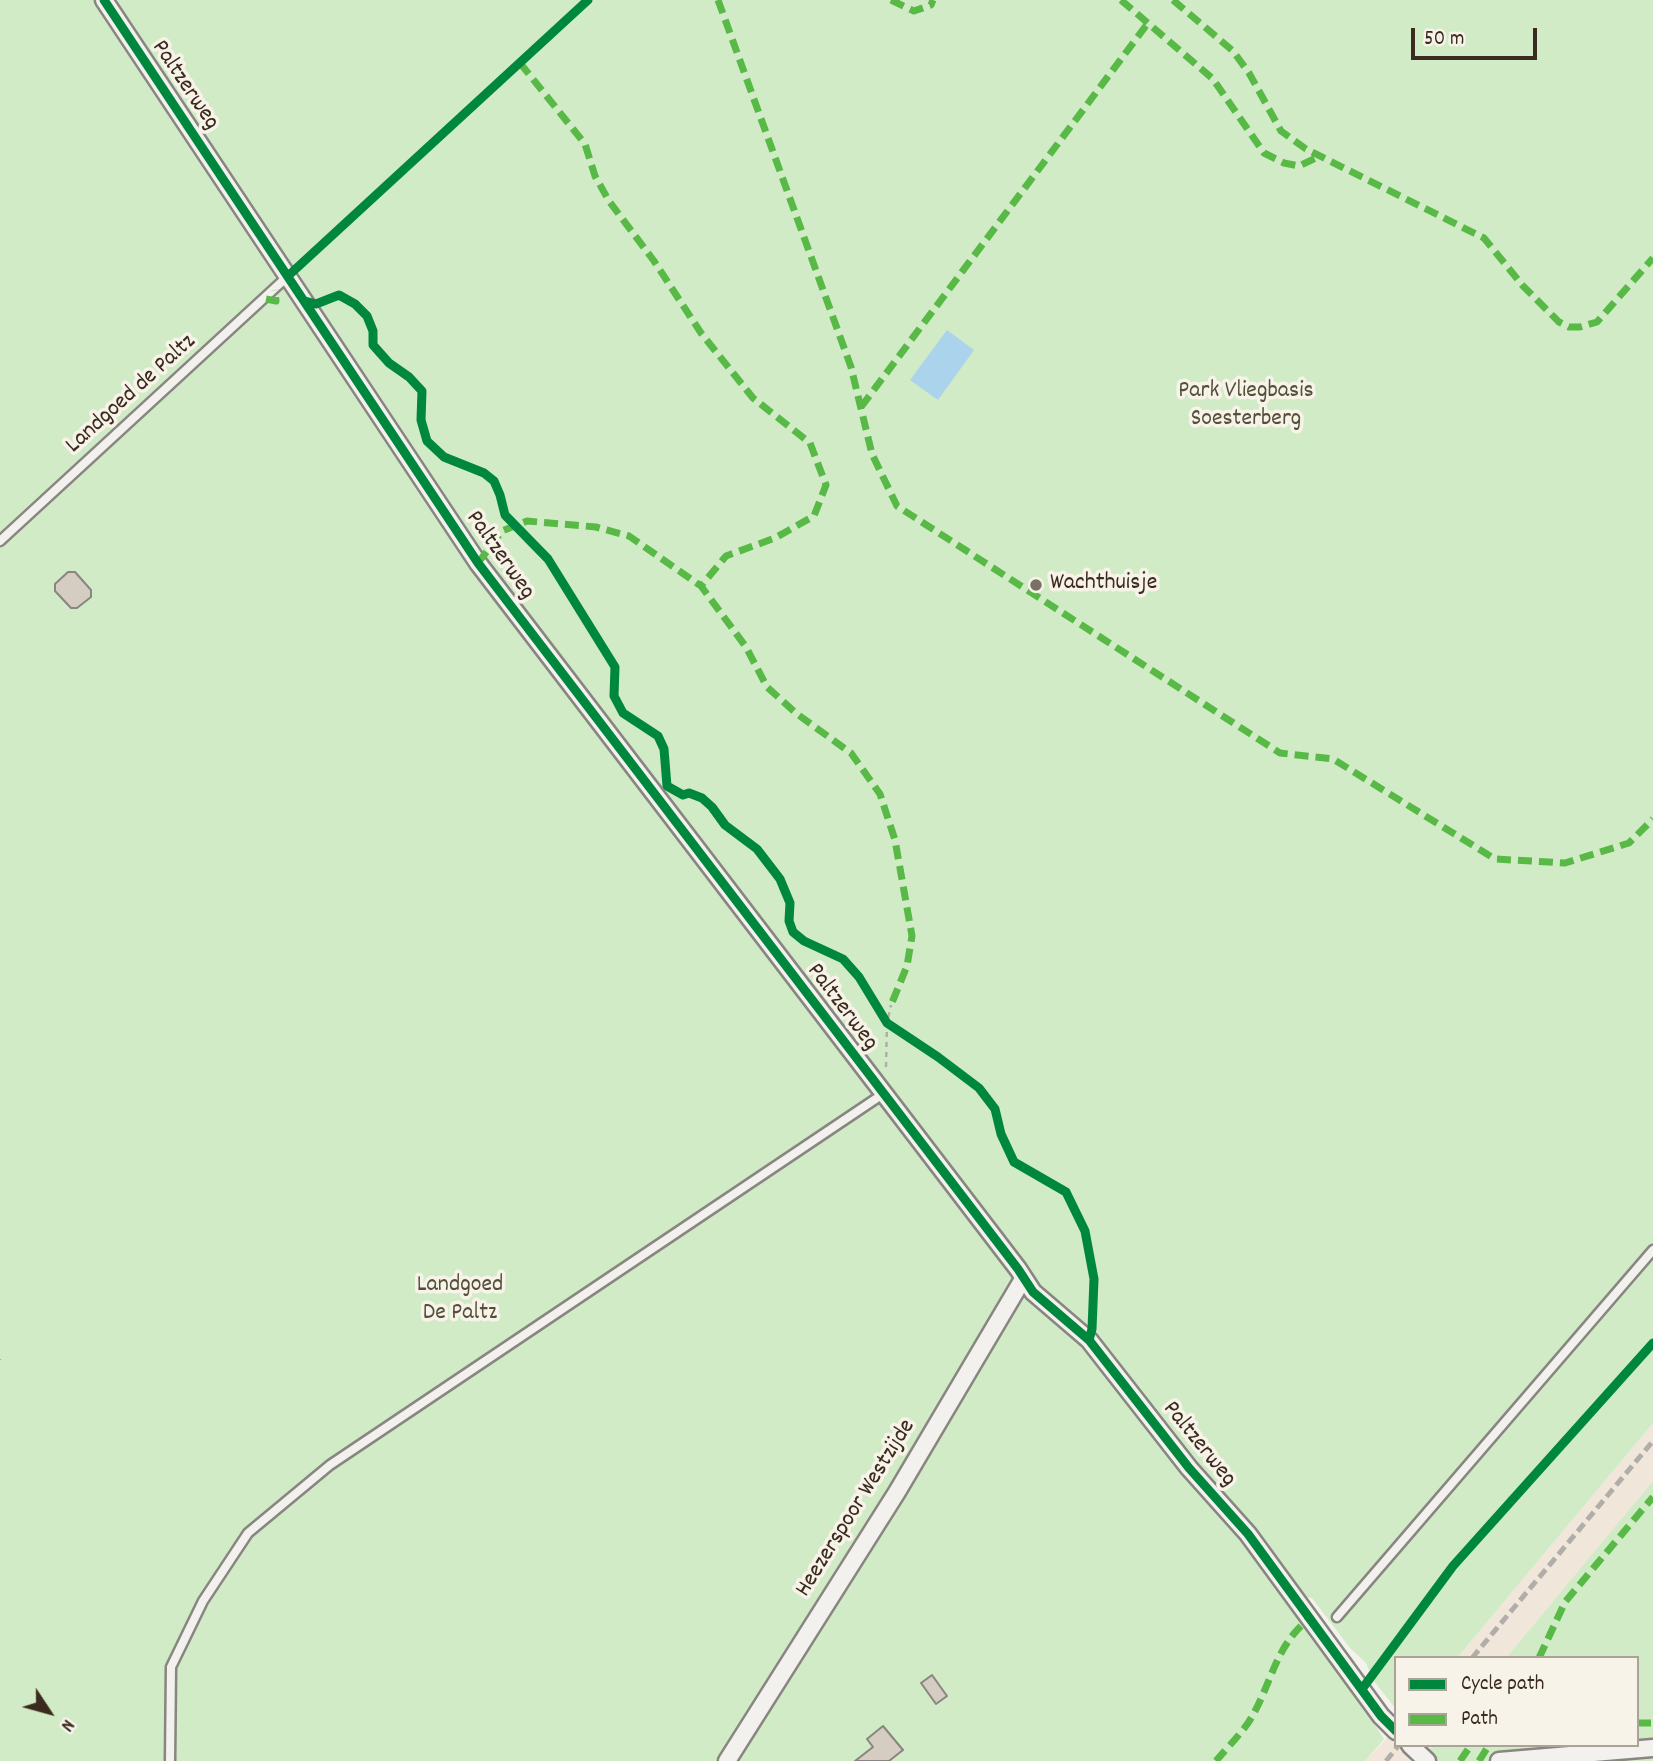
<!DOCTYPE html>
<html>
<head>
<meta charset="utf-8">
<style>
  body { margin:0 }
  #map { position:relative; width:1653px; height:1761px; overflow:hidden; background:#f4f2ec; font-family:Dekko,sans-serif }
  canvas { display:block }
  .legend { position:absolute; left:1394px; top:1656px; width:245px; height:91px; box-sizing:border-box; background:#f7f3e8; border:2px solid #aca397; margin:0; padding:9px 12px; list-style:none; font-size:21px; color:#3b2a1e }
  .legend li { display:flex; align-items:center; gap:14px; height:35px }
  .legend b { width:35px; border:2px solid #aca397 }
  .north { position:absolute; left:14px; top:1677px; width:70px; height:70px; -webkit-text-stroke:5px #f7f3e8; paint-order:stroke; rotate:126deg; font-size:19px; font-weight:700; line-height:28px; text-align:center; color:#3b2a1e }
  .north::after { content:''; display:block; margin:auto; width:24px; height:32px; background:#3b2a1e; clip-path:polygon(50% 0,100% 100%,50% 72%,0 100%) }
  .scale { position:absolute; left:1411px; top:28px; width:126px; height:32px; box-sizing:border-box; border:4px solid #3b2a1e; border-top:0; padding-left:9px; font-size:21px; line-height:24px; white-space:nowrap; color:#3b2a1e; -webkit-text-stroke:5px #f7f3e8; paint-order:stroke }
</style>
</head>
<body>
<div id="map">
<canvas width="1653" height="1761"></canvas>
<ul class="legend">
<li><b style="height:9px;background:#00873e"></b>Cycle path</li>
<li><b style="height:9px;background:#58b947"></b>Path</li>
</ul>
<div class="north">N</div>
<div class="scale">50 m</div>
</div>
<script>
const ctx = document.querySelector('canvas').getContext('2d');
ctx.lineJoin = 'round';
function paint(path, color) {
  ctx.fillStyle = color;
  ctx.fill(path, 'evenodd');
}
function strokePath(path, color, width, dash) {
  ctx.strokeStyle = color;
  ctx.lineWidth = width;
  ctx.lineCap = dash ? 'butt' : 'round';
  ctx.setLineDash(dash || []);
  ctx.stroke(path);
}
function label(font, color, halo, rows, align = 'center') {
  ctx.font = font + ' Dekko,sans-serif';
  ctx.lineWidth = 7;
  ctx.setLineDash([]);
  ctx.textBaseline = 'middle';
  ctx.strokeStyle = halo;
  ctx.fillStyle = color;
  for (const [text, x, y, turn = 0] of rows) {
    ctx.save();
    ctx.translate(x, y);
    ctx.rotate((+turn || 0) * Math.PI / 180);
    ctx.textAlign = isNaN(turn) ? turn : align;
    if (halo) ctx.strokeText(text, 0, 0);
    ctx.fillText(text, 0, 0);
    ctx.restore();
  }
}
paint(new Path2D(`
  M1653 1423V1481L1506 1658H1457Z
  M1396 1729V1745H1434L1421 1761H1365Z`), '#f0e7da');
paint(new Path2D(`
  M0 0H1653V1423L1457 1658H1396V1709L1373 1680 1366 1663 1350 1648 1312 1598 1287 1595 1310 1633 1309 1636 1356 1696 1384 1739 1365 1761H0Z
  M1653 1481V1761H1421L1434 1745H1637V1658H1506Z`), '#d0ebc6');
paint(new Path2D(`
  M947 330 974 350 938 400 910 380Z`), '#acd3ec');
const building = new Path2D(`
  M68 572H75L91 590V597L77 608H71L55 591V584Z
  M932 1675 947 1696 936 1704 921 1683Z
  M883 1726 903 1750 889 1761H855L873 1747 867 1739Z`);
paint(building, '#d5cdc2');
strokePath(building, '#898580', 2);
const lane = new Path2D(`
  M0 541 288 276
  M1337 1617 1653 1250
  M170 1761 171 1667 203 1601 248 1533 330 1465 883 1094`);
const street = new Path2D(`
  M104 0 478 563 1018 1269 1033 1292 1089 1340 1189 1468 1248 1534 1381 1716 1396 1731
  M1410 1745 1427 1761
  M727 1761 897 1492 1023 1279
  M1499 1761 1653 1748`);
strokePath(lane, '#898580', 13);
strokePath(street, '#898580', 21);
strokePath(new Path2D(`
  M886 1067 887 1023 891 1005
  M0 1359V1360`), '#b1aeaa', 2.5, [5, 5]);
strokePath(lane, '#f2f1ed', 8);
strokePath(street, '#f2f1ed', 16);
strokePath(new Path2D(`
  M1472 1658 1653 1441
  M1386 1761 1399 1745`), '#b1aeaa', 5, [10, 5]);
strokePath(new Path2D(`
  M718 0 851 367 872 454 897 506 1280 753 1333 759 1495 859 1565 863 1629 843 1653 819
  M891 0 914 11 931 5 933 0
  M1121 0 1213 79 1264 153 1284 163 1299 166 1320 156
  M1173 0 1233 51 1249 73 1281 131 1306 149 1484 238 1523 286 1559 322 1569 327H1580L1597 322 1653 258
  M520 63 585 144 595 176 609 201 654 261 701 333 753 398 810 443 826 485 814 516 775 538 726 556 701 586 746 647 767 687 797 714 851 753 880 794 895 840 912 936 907 966 891 1005
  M266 299 276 301 275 290
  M861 407 1148 23
  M478 563 502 531 527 521 596 527 629 536 701 586
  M1539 1658 1565 1602 1653 1497
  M1637 1723H1653
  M1216 1761C1226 1749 1239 1736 1248 1723 1271 1688 1274 1646 1309 1619
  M1460 1761 1471 1745
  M1479 1761 1489 1745`), '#58b947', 7, [14, 7]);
strokePath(new Path2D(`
  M104 0 478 563 1018 1269 1033 1292 1089 1340 1189 1468 1248 1534 1381 1716 1396 1731
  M288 276 588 0
  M305 301 316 304 339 295 355 304 367 316 373 331V345L389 363 409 377 422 391 421 420 427 441 444 457 484 473 494 481 500 495 505 515 548 559 615 667 614 696 623 713 658 736 664 749 667 786 683 795 689 793 702 798 712 807 725 825 757 849 780 879 790 903 789 921 793 932 804 941 843 959 859 977 887 1023 938 1057 979 1088 995 1109 1001 1134 1014 1162 1066 1192 1085 1231 1094 1279 1092 1329 1089 1340
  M1362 1689 1453 1566 1653 1343`), '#00873e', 9);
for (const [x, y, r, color] of [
  [1036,585,7,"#7c7066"]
]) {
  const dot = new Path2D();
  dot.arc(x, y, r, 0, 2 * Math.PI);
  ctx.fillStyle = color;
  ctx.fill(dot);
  strokePath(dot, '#f7f3e8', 2.5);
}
label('24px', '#3b2a1e', '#f7f3e8', [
  ["Paltzerweg",184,86,56],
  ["Landgoed de Paltz",132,395,-42],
  ["Paltzerweg",499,556,55],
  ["Paltzerweg",841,1008,53],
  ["Paltzerweg",1198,1445,51],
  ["Heezerspoor Westzijde",857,1509,-58]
]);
label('24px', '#534f39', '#f7f3e8', [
  ["Park Vliegbasis",1246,393],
  ["Soesterberg",1246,421],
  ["Landgoed",460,1287],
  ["De Paltz",460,1315]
]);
label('24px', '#3b2a1e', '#f7f3e8', [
  ["Wachthuisje",1050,585]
], 'left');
</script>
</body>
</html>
